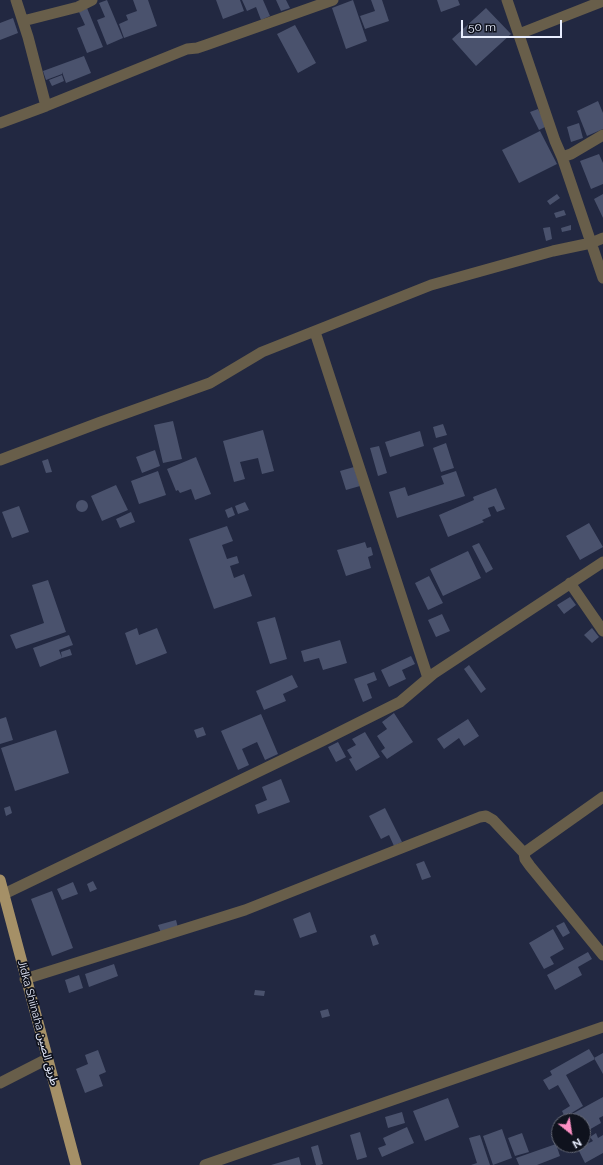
<!DOCTYPE html>
<html>
<head>
<meta charset="utf-8">
<style>
  body { margin:0 }
  #map { position:relative; width:603px; height:1165px; overflow:hidden; background:#222841; font-family:Raleway,sans-serif }
  canvas { display:block }
  .north { position:absolute; left:551px; top:1113px; width:40px; height:40px; box-sizing:border-box; background:#0f121d; border:1px solid #666a77; border-radius:50%; rotate:150deg; font-size:11px; font-weight:700; line-height:16px; text-align:center; color:#e9eeff }
  .north::after { content:''; display:block; margin:auto; width:14px; height:18px; background:#fc8fc3; clip-path:polygon(50% 0,100% 100%,50% 72%,0 100%) }
  .scale { position:absolute; left:461px; top:20px; width:101px; height:18px; box-sizing:border-box; border:2px solid #e9eeff; border-top:0; padding-left:5px; font-size:12px; line-height:14px; white-space:nowrap; color:#e9eeff; -webkit-text-stroke:3px #0f121d; paint-order:stroke }
</style>
</head>
<body>
<div id="map">
<canvas width="603" height="1165"></canvas>
<div class="north">N</div>
<div class="scale">50 m</div>
</div>
<script>
const ctx = document.querySelector('canvas').getContext('2d');
ctx.lineJoin = 'round';
function paint(path, color) {
  ctx.fillStyle = color;
  ctx.fill(path, 'evenodd');
}
function strokePath(path, color, width, dash) {
  ctx.strokeStyle = color;
  ctx.lineWidth = width;
  ctx.lineCap = dash ? 'butt' : 'round';
  ctx.setLineDash(dash || []);
  ctx.stroke(path);
}
function label(font, color, halo, rows, align = 'center') {
  ctx.font = font + ' Raleway,"Noto Sans Arabic",sans-serif';
  ctx.lineWidth = 3.5;
  ctx.setLineDash([]);
  ctx.textBaseline = 'middle';
  ctx.strokeStyle = halo;
  ctx.fillStyle = color;
  for (const [text, x, y, turn = 0] of rows) {
    ctx.save();
    ctx.translate(x, y);
    ctx.rotate((+turn || 0) * Math.PI / 180);
    ctx.textAlign = isNaN(turn) ? turn : align;
    if (halo) ctx.strokeText(text, 0, 0);
    ctx.fillText(text, 0, 0);
    ctx.restore();
  }
}
paint(new Path2D(`
  M107 0 123 38 107 45 97 20 105 17 99 3Z
  M133 0H148L157 26 124 38 119 24 128 20 126 15 137 11Z
  M216 0H240L244 11 223 19Z
  M242 0H263L270 16 261 20 256 7 247 11Z
  M276 0H286L290 8 281 11Z
  M353 0 367 41 346 49 332 8Z
  M371 0H382L389 21 365 29 360 16 375 11Z
  M437 0H458L460 5 441 12Z
  M87 8 103 47 87 53 77 28 85 25 79 12Z
  M486 8 511 34 476 66 452 39Z
  M13 18 18 33 0 40V23Z
  M295 25 316 63 298 73 277 34Z
  M84 56 91 73 66 83 62 72V74L46 80 43 71Z
  M62 75 64 81 52 86 49 80Z
  M598 101 603 113V129L587 136 577 111Z
  M538 109 547 126 539 130 530 112Z
  M579 123 583 138 571 142 567 127Z
  M540 131 557 164 519 183 502 150Z
  M599 154 603 163V184L591 189 580 161Z
  M557 194 560 198 550 205 547 201Z
  M603 194V218L594 199Z
  M564 210 566 215 556 218 554 213Z
  M571 225V230L562 232 561 228Z
  M550 227 552 239 546 241 543 228Z
  M173 421 182 459 163 463 154 425Z
  M443 424 447 435 436 438 433 427Z
  M263 430 274 471 262 474 258 458 240 462 245 479 234 482 223 441Z
  M420 431 424 446 390 457 385 442Z
  M446 443 454 468 441 472 433 448Z
  M379 446 387 473 378 476 370 448Z
  M155 450 160 466 142 473 136 457Z
  M196 457 211 494 195 500 191 489 180 493 178 490 176 491 167 469Z
  M48 459 52 472 46 473 42 461Z
  M354 467 360 486 346 490 340 471Z
  M158 471 166 495 139 504 131 481Z
  M456 471 465 496 397 518 389 492 405 487 408 496 444 484 441 476Z
  M116 485 128 510 102 521 91 496Z
  M496 488 505 509 497 512 494 506 488 508 491 516 482 520 484 522 448 537 439 515 474 500 473 497Z
  M76 506a6 6 0 1 1 12 0a6 6 0 1 1-12 0Z
  M245 502 249 510 238 514 235 506Z
  M19 506 29 532 12 538 2 512Z
  M232 507 235 515 228 518 225 510Z
  M131 512 135 522 120 528 116 519Z
  M589 523 603 547 580 560 566 536Z
  M227 526 233 541 222 545 227 559 237 556 239 563 230 566 234 578 244 574 252 596 214 609 189 539Z
  M365 542 367 548 371 547 373 555 368 557 371 568 346 576 337 550Z
  M479 543 493 569 486 573 472 546Z
  M468 551 481 578 443 596 430 569Z
  M429 576 443 603 428 610 415 583Z
  M48 580 66 632 16 649 10 635 44 623 32 585Z
  M570 597 576 605 564 614 557 605Z
  M442 614 450 631 436 637 428 620Z
  M275 617 287 659 270 664 257 622Z
  M137 628 139 635 157 628 167 653 136 665 125 633Z
  M592 628 599 637 592 643 584 635Z
  M69 635 73 645 59 650 62 658 40 667 33 648Z
  M340 640 347 663 323 670 319 658 304 662 301 651Z
  M70 649 72 655 62 658 61 652Z
  M411 656 415 664 402 670 406 679 389 687 381 670Z
  M469 665 486 689 481 693 464 669Z
  M374 672 377 680 367 684 372 698 363 702 354 679Z
  M292 675 298 687 283 694 286 701 264 710 256 691Z
  M394 713 413 742 387 759 381 751 385 748 377 736 387 729 382 722Z
  M261 714 278 754 265 760 257 742 242 749 249 765 238 770 221 731Z
  M6 717 13 740 0 744V719Z
  M468 719 479 736 464 746 459 738 444 749 437 739Z
  M203 727 206 735 197 738 194 730Z
  M56 730 69 773 15 791 1 748Z
  M365 732 380 757 356 771 349 759 352 758 347 750 356 745 352 739Z
  M338 742 346 757 336 762 328 747Z
  M281 779 290 802 258 814 255 805 267 800 262 787Z
  M10 806 12 813 6 816 4 808Z
  M385 808 402 842 394 846 389 835 381 839 369 816Z
  M424 861 431 877 422 880 416 864Z
  M93 881 97 889 90 892 87 884Z
  M73 882 78 894 62 900 57 889Z
  M52 891 73 948 52 956 31 899Z
  M310 912 317 932 300 938 293 919Z
  M176 920 178 928 161 933 158 925Z
  M564 922 570 933 563 937 556 926Z
  M553 929 564 949 550 957 554 964 544 969 529 943Z
  M375 934 379 944 373 946 370 936Z
  M588 952 592 959 578 967 582 975 555 990 547 975Z
  M114 964 118 976 89 987 85 974Z
  M79 975 83 988 69 993 65 980Z
  M255 990 265 991 264 996 254 995Z
  M328 1009 330 1016 322 1018 320 1011Z
  M589 1049 595 1059 566 1075 583 1106 565 1117 562 1111 570 1106 558 1085 549 1090 543 1080 552 1075 550 1071Z
  M98 1050 106 1072 99 1075 103 1086 85 1093 76 1069 88 1064 85 1055Z
  M603 1053V1074L594 1058Z
  M603 1097V1116L599 1118 601 1123 587 1131 583 1126V1121H565L563 1119Z
  M448 1098 459 1127 425 1141 413 1111Z
  M402 1112 405 1123 388 1128 385 1117Z
  M407 1127 414 1143 382 1157 378 1148 386 1145 383 1138Z
  M502 1129 512 1158 493 1165 483 1136Z
  M360 1132 367 1157 357 1160 350 1135Z
  M522 1133 529 1152 515 1156 508 1138Z
  M596 1133 598 1138 603 1135V1153L585 1163 576 1145 583 1146 593 1141 590 1137Z
  M480 1135 490 1165H471L477 1163 469 1138Z
  M556 1144 560 1156 537 1165H519L516 1158Z
  M318 1145 323 1164 320 1165H316L311 1147Z
  M299 1157 301 1165H271Z`), '#4a526d');
strokePath(new Path2D(`
  M16 0 28 37 46 106
  M507 0 555 141 562 157 571 154 603 135
  M23 21 78 7 92 0
  M519 34 603 1
  M0 123 46 106 187 49 197 48 206 45 333 0
  M562 157 603 278
  M315 332 428 678
  M0 460 101 422 210 383 262 352 431 285 553 251 591 243 603 238
  M570 583 603 631
  M603 797 524 853 525 859 530 866 603 955
  M4 894 322 741 400 702 433 674 603 562
  M25 979 245 910 480 817 486 816 493 820 524 853
  M0 1083 47 1059
  M205 1165 603 1027`), '#685e4a', 11);
strokePath(new Path2D(`
  M0 880 76 1165`), '#a59067', 11);
label('11px', '#e9eeff', '#0f121d', [
  ["Jidka Shiinaha طريق الصين",38,1023,75]
]);
</script>
</body>
</html>
